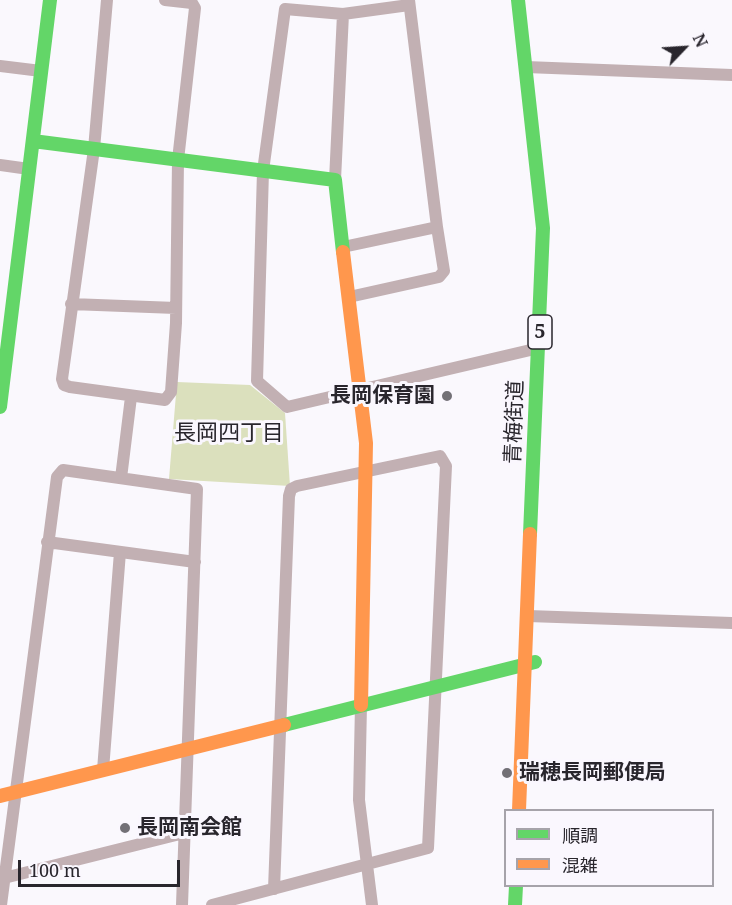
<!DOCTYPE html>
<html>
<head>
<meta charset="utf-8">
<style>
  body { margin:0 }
  #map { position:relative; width:732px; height:905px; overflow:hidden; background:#faf8fd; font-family:"Noto Serif","Noto Sans JP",serif }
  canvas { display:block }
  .legend { position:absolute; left:504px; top:809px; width:210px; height:78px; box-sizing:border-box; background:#faf7fe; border:2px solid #a6a3aa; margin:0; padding:8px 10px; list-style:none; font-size:18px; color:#29262d }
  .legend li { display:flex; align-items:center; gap:12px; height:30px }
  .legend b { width:30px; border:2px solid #a6a3aa }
  .north { position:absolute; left:654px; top:18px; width:60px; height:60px; -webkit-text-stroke:4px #faf7fe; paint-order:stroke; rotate:65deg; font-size:16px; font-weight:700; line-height:24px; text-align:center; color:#29262d }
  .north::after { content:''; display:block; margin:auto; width:21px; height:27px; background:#29262d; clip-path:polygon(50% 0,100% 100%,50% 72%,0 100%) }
  .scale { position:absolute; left:18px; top:860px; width:162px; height:27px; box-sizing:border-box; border:3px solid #29262d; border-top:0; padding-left:8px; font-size:18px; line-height:21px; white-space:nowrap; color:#29262d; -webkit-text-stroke:4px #faf7fe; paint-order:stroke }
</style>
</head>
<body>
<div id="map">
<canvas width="732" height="905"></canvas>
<ul class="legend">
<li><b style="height:8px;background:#63d668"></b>順調</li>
<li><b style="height:8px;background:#ff974d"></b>混雑</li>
</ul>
<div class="north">N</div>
<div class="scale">100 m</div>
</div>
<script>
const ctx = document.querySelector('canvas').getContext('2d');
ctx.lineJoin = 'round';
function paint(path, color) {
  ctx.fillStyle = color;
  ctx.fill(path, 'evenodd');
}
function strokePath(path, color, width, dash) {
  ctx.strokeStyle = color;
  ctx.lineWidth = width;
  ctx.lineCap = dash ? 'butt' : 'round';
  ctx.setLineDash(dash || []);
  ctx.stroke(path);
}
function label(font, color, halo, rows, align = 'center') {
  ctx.font = font + ' "Noto Serif","Noto Sans JP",serif';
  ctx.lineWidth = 6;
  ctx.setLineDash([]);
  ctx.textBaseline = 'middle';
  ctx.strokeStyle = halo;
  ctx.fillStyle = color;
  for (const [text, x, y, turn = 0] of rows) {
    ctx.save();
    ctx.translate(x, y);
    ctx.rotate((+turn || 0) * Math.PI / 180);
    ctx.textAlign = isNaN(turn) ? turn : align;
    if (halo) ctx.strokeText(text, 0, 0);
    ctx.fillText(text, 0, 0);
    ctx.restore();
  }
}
paint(new Path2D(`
  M177 382 250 385 285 413 290 486 169 479Z`), '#dbe0bd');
strokePath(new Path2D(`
  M107 0 94 149 62 379 64 385 70 387 165 400 171 392 176 323 178 160 195 8 192 3 165 0
  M409 5 343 14 285 9 263 171 257 381 287 407 539 348
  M0 66 41 71
  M526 67 732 75
  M0 165 29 169
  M335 180 343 14
  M343 247 437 227 409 0
  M349 297 439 277 444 271 437 227
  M71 304 176 308
  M121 478 131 397
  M47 542 195 562
  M528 616 732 623
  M361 705 359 800 372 905
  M103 770 120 552
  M4 878 184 833
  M1 905 57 477 63 470 197 489 182 905
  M212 905 428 848 446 466 440 456 297 486 291 489 289 496 274 889`), '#c2b0b3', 12);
strokePath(new Path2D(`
  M518 0 543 228 530 534
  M33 141 335 180 343 252
  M0 407 50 0
  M284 725 535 662
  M515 905 516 886`), '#63d668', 14);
strokePath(new Path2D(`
  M343 252 366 443 361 705
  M0 796 284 725
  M519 810 530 534`), '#ff974d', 14);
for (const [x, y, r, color] of [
  [447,396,6,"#727076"],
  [507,773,6,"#727076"],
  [125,828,6,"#727076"]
]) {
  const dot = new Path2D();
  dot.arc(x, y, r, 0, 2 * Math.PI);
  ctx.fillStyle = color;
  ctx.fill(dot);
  strokePath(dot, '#faf7fe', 2);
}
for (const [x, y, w] of [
  [540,332,24]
]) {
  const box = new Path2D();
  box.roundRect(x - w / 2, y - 17, w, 34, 4.5);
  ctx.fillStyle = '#faf7fe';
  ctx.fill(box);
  strokePath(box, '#29262d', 1.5);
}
label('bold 20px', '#29262d', null, [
  ["5",540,332]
]);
label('bold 21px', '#29262d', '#faf7fe', [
  ["長岡保育園",435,396,"right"],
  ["瑞穂長岡郵便局",519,773],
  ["長岡南会館",137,828]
], 'left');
label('21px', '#29262d', '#faf7fe', [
  ["青梅街道",515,422,-88]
]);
label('22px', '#29262d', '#faf7fe', [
  ["長岡四丁目",229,434]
]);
</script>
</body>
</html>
